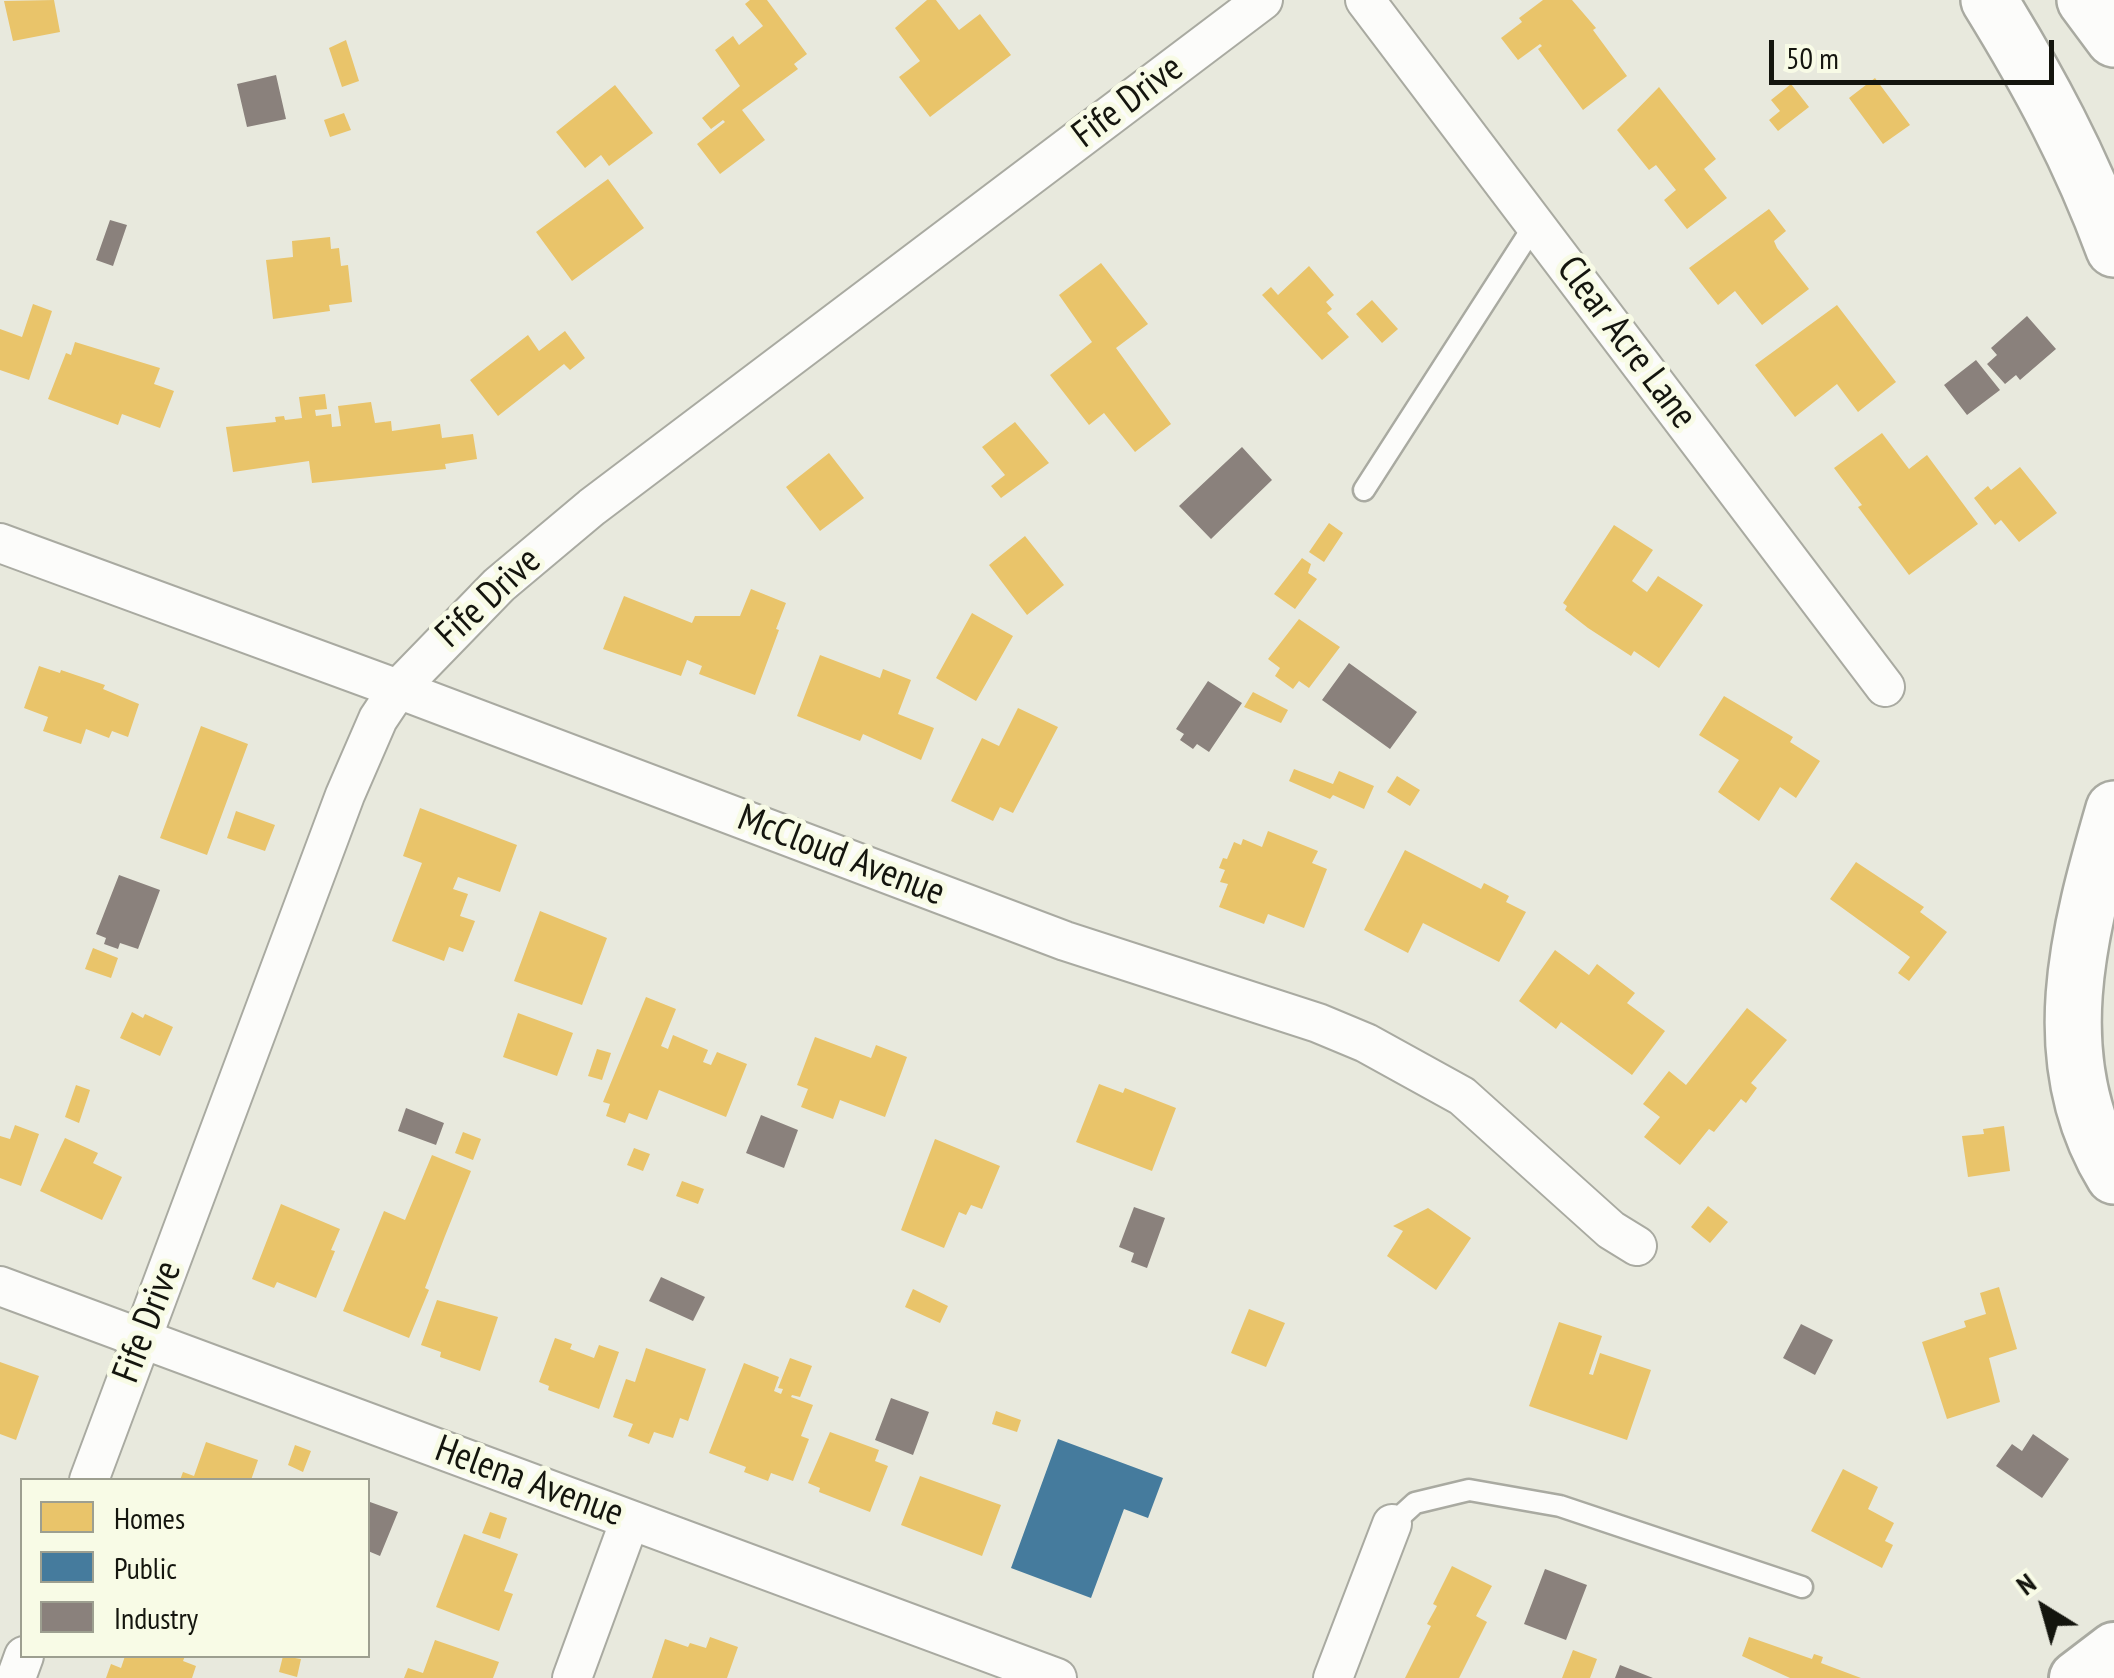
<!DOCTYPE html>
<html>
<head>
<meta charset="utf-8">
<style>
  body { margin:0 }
  #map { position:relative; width:2114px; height:1678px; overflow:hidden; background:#e8e9dd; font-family:"PT Sans Narrow",sans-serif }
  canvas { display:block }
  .legend { position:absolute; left:20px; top:1478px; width:350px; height:180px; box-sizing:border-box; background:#f8fbe6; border:2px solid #9d9f90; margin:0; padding:12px 18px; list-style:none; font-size:30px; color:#14150e }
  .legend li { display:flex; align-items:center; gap:20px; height:50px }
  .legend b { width:50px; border:2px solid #9d9f90 }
  .north { position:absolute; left:1994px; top:1558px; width:100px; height:100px; -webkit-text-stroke:8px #f8fbe6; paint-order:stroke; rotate:323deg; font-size:28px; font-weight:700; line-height:40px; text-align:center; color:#14150e }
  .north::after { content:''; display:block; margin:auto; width:35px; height:45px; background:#14150e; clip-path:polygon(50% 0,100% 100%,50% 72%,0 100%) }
  .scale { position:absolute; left:1769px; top:40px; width:285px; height:45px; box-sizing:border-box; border:5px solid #14150e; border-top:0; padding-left:12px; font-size:30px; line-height:35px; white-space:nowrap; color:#14150e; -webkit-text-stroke:8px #f8fbe6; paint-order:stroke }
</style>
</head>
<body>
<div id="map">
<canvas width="2114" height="1678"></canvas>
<ul class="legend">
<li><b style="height:28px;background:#e9c46a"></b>Homes</li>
<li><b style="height:28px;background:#457b9d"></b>Public</li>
<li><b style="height:28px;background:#8a817c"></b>Industry</li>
</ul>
<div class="north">N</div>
<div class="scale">50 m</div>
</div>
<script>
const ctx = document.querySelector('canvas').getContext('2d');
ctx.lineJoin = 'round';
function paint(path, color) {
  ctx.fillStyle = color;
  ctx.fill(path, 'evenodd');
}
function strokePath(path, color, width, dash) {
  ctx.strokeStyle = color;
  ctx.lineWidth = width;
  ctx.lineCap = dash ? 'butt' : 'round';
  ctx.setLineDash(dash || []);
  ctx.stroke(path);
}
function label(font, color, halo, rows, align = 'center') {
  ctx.font = font + ' "PT Sans Narrow",sans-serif';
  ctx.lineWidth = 10;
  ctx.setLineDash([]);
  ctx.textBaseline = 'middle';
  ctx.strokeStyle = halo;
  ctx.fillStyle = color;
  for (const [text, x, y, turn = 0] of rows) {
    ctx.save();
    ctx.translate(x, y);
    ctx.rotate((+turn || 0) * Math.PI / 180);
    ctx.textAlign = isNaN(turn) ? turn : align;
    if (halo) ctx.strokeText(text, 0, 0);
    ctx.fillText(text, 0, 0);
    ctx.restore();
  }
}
paint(new Path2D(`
  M54 0 60 32 13 41 4 1Z
  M750 0H767L807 54 794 64 798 69 742 110 765 140 720 174 697 144 725 122 723 120 711 129 702 118 740 86 715 50 733 36 739 45 763 26 745 4Z
  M927 0H936L959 30 980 14 1011 55 930 117 899 77 920 61 895 28Z
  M1543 0H1572L1596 28 1593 30 1627 76 1583 110 1538 49 1542 46 1540 44 1518 60 1501 38 1522 22 1519 18Z
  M346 40 359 81 342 87 329 48Z
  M1875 78 1910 125 1883 144 1849 98Z
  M1791 84 1809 107 1778 131 1769 120 1780 111 1771 100Z
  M615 85 653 133 609 166 601 155 585 168 556 132Z
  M1659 87 1716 159 1704 169 1727 198 1687 229 1664 200 1676 190 1656 165 1649 170 1617 130Z
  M344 113 351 130 330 137 324 120Z
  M608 179 644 228 572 281 536 232Z
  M1769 209 1786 231 1774 241 1777 248 1809 289 1762 325 1735 291 1718 305 1689 268Z
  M330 237 331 249 339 248 341 266 348 265 352 302 329 305 330 311 273 319 266 260 293 257 292 241Z
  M1101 263 1148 324 1116 348 1171 424 1135 452 1104 413 1089 425 1050 375 1092 342 1059 295Z
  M1309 266 1334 295 1326 302 1332 309 1327 313 1349 337 1322 360 1262 295 1271 287 1278 295Z
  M1372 300 1398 329 1382 343 1356 314Z
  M33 304 52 311 29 380 0 370V329L22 337Z
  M1837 305 1896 382 1858 412 1837 384 1795 417 1755 365Z
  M565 331 585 358 570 370 564 364 498 416 470 380 528 335 539 351Z
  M75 342 160 368 154 384 174 391 160 428 122 414 118 425 48 399 66 353 71 355Z
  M325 394 327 409 315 410 316 416 331 414 332 427 341 426 338 406 371 402 375 423 391 421 392 431 440 424 442 438 473 434 477 459 445 464 446 469 312 483 309 461 233 472 226 427 276 422 275 417 284 416 285 420 302 418 299 397Z
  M1015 422 1049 463 1001 498 991 486 1005 475 982 447Z
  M1882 433 1909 469 1927 455 1978 524 1909 575 1858 507 1862 505 1834 468Z
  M829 453 864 498 820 531 786 487Z
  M2020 467 2057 513 2019 542 2001 520 1995 525 1974 498 1988 486 1991 490Z
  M1329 523 1343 533 1324 562 1309 552Z
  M1614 525 1653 550 1632 581 1647 592 1658 576 1703 605 1659 668 1634 651 1631 656 1588 628 1565 610 1567 606 1563 603Z
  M1025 536 1064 585 1027 615 989 565Z
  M1302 558 1311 564 1308 573 1317 579 1295 609 1274 594Z
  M751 589 786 603 776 629 779 630 755 695 699 674 702 666 687 660 681 676 603 649 624 596 692 623 695 616H740Z
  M972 613 1013 636 976 701 936 678Z
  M1299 619 1340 647 1309 688 1299 681 1293 689 1275 676 1280 668 1268 659Z
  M820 655 880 678 883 669 911 680 898 714 934 728 921 760 863 734 860 741 797 716Z
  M39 666 60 673 61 670 105 685 103 689 139 704 128 737 112 731 109 738 86 729 81 744 43 731 48 717 24 708Z
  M1253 692 1288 710 1281 723 1244 707Z
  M1724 696 1793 737 1790 742 1820 761 1796 798 1780 787 1759 821 1718 792 1739 760 1699 735Z
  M1018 708 1058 727 1013 813 1000 807 993 821 951 801 982 738 999 746Z
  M201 726 248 744 207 855 160 838Z
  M1294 769 1333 784 1339 771 1374 786 1364 809 1333 795 1330 799 1289 781Z
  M1397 776 1420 790 1410 806 1387 792Z
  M420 808 517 845 500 892 458 877 453 889 468 894 460 916 475 921 463 952 449 947 444 961 392 941 422 863 403 856Z
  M236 811 275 825 265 851 227 838Z
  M1268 831 1318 851 1312 863 1327 869 1304 928 1268 914 1264 924 1219 907 1228 884 1220 882 1225 870 1219 868 1223 858 1227 859 1234 842 1241 845 1243 839 1262 847Z
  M1405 850 1481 889 1484 883 1509 896 1506 902 1526 912 1499 962 1423 923 1408 953 1364 930Z
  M1856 862 1924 907 1920 912 1947 932 1909 981 1898 973 1910 957 1830 899Z
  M540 911 607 938 582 1005 514 981Z
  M93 948 118 958 111 978 85 969Z
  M1555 950 1589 975 1597 964 1635 993 1627 1003 1665 1031 1632 1075 1561 1022 1556 1029 1519 1001Z
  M646 997 676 1009 661 1046 668 1049 673 1035 708 1050 703 1062 711 1065 717 1052 747 1064 726 1117 659 1090 647 1120 629 1113 625 1123 606 1116 610 1104 603 1102Z
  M1747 1008 1787 1040 1751 1083 1757 1088 1746 1103 1741 1099 1714 1132 1709 1129 1680 1165 1644 1137 1660 1117 1643 1104 1669 1071 1686 1085Z
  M132 1012 143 1018 145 1014 173 1027 160 1056 120 1038Z
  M518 1013 573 1033 557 1076 503 1057Z
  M815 1037 871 1058 876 1045 907 1057 885 1117 840 1100 833 1119 801 1107 808 1089 797 1085Z
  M597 1049 611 1053 602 1080 588 1076Z
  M1099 1084 1123 1093 1125 1088 1176 1108 1152 1171 1076 1142Z
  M76 1085 90 1090 79 1123 65 1117Z
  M15 1125 39 1134 21 1186 0 1178V1136L10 1139Z
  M2004 1126 2010 1171 1968 1177 1962 1136 1984 1134 1983 1129Z
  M463 1132 481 1139 473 1160 455 1153Z
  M65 1138 98 1153 93 1163 122 1177 102 1220 40 1191Z
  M935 1139 1000 1166 982 1209 971 1205 966 1215 959 1212 944 1248 901 1230Z
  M634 1148 650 1154 643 1171 627 1165Z
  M432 1155 471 1171 445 1236 425 1288 429 1290 409 1338 343 1311 384 1211 405 1220Z
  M682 1181 704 1189 698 1204 676 1196Z
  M281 1204 340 1229 331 1250 335 1251 316 1298 277 1282 274 1288 252 1279Z
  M1708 1206 1728 1222 1710 1243 1691 1227Z
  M1428 1208 1471 1238 1436 1290 1387 1256 1403 1231 1393 1226Z
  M1999 1287 2017 1349 1989 1358 2000 1402 1947 1419 1922 1342 1966 1327 1964 1321 1986 1314 1980 1293Z
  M913 1289 948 1306 940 1323 905 1307Z
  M437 1300 498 1317 480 1371 440 1357 441 1352 421 1345Z
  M1249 1309 1285 1323 1266 1367 1231 1353Z
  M1559 1322 1602 1336 1589 1374 1593 1375 1600 1353 1651 1370 1627 1440 1529 1406Z
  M555 1338 572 1344 570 1349 594 1358 599 1345 619 1352 599 1409 548 1390 549 1386 539 1382Z
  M646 1348 706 1369 688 1421 680 1418 673 1438 654 1432 649 1444 628 1436 633 1424 613 1417 626 1379 635 1382Z
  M790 1358 812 1366 800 1397 792 1395 791 1397 813 1405 801 1436 809 1439 793 1481 771 1473 768 1481 744 1472 746 1467 709 1453 744 1363 779 1377 774 1391 781 1394 783 1389 778 1388Z
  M0 1362 39 1376 16 1440 0 1434Z
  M996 1411 1021 1420 1017 1432 992 1424Z
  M830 1432 879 1450 875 1461 888 1466 870 1512 819 1492 820 1488 808 1483Z
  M206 1442 258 1460 251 1480H180L183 1472 194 1476Z
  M295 1445 311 1451 303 1472 288 1465Z
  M1843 1469 1878 1487 1868 1509 1894 1523 1885 1541 1893 1545 1882 1568 1811 1531Z
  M920 1476 1001 1505 982 1556 901 1525Z
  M490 1512 507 1518 500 1539 482 1533Z
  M464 1534 518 1554 504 1591 513 1594 499 1631 436 1607Z
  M1452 1566 1492 1586 1476 1616 1487 1622 1459 1678H1405L1431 1626 1427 1624 1437 1606 1433 1604Z
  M710 1637 738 1647 727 1678H652L665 1639 688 1647 690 1643 706 1648Z
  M1749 1637 1812 1659 1814 1654 1823 1657 1821 1663 1861 1678H1790L1742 1656Z
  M435 1640 499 1662 493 1678H404L408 1668 423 1673Z
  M1573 1650 1597 1659 1590 1678H1562Z
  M125 1656H185L183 1661 196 1666 192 1678H106L111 1664 121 1668Z
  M283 1656 301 1659 297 1677 279 1672Z`), '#e9c46a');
paint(new Path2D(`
  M1058 1439 1163 1478 1148 1518 1124 1509 1091 1598 1011 1568Z`), '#457b9d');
paint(new Path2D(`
  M276 75 286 119 247 127 237 84Z
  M110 220 127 225 113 266 96 260Z
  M2027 316 2056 349 2020 380 2016 375 2005 384 1987 364 1997 355 1991 348Z
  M1976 360 2000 390 1967 415 1944 385Z
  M1242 447 1272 480 1211 539 1179 506Z
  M1349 663 1417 712 1390 749 1322 700Z
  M1208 681 1242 703 1209 752 1197 744 1193 749 1180 740 1184 734 1176 729Z
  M119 875 160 890 138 949 120 943 118 949 104 944 106 938 96 934Z
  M406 1108 444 1123 436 1145 398 1131Z
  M761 1115 798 1130 784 1168 746 1153Z
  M1134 1207 1165 1218 1147 1268 1131 1262 1134 1253 1119 1247Z
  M661 1277 705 1297 693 1321 649 1301Z
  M1801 1324 1833 1340 1815 1375 1783 1358Z
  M891 1398 929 1412 913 1455 875 1440Z
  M2033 1434 2069 1459 2042 1498 1996 1466 2012 1444 2022 1451Z
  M370 1502 398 1512 380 1556 368 1551Z
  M1545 1569 1587 1585 1566 1640 1524 1624Z
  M1620 1665 1653 1678H1615Z`), '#8a817c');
const lane = new Path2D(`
  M1364 490 1535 224
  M1392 1524 1415 1503 1469 1490 1560 1506 1802 1587`);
const street = new Path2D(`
  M1365 0 1885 687
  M0 543 398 689 1065 941 1318 1023 1366 1043 1462 1096 1611 1230 1637 1246
  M0 1286 1057 1678
  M89 1480 345 795 378 719 398 689 499 585 592 507 1263 0
  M16 1678 24 1656
  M572 1678 630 1520
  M1333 1678 1392 1524`);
const secondary = new Path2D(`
  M2076 1678 2114 1649`);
const highway = new Path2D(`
  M1989 0C2039 81 2081 159 2114 249
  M2085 0 2114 39
  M2114 809C2079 929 2043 1060 2114 1176`);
strokePath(lane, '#a9aaa1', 25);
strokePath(street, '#a9aaa1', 42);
strokePath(secondary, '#a9aaa1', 58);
strokePath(highway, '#a9aaa1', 60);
strokePath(lane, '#fcfcfa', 20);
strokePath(street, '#fcfcfa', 38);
strokePath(secondary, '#fcfcfa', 52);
strokePath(highway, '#fcfcfa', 55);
label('38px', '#14150e', '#f8fbe6', [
  ["Fife Drive",1128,102,-37],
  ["Clear Acre Lane",1626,343,53],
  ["Fife Drive",489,598,-43],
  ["McCloud Avenue",841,856,21],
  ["Fife Drive",148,1322,-69],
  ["Helena Avenue",529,1482,20]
]);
</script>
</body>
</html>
